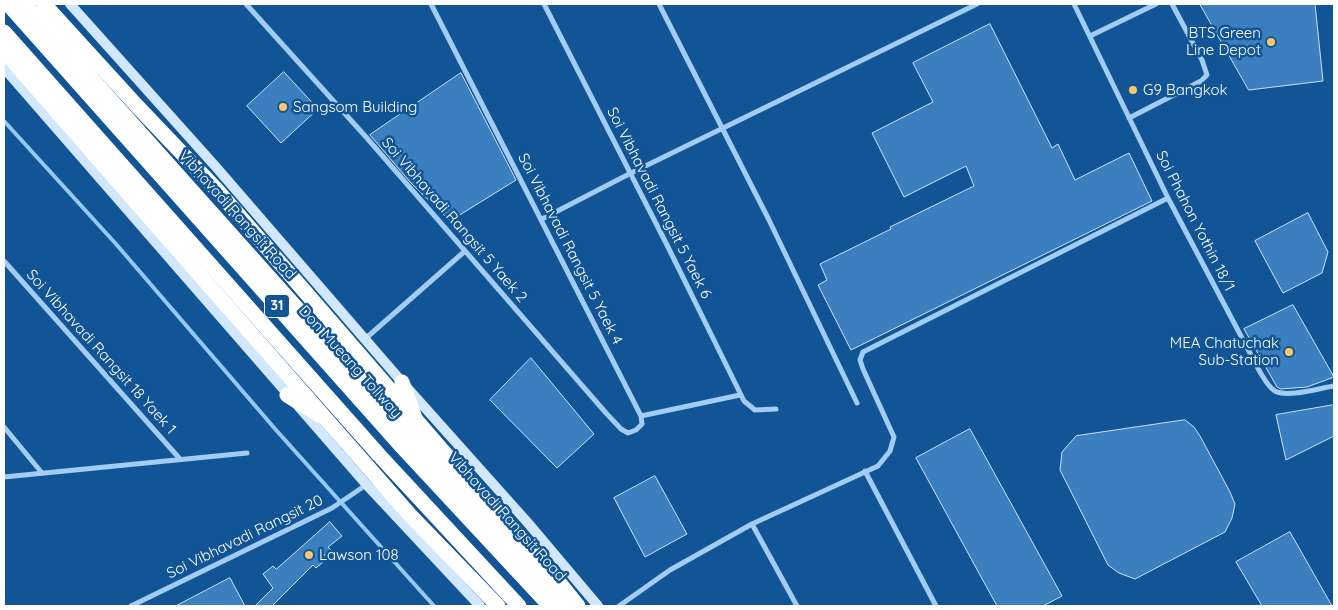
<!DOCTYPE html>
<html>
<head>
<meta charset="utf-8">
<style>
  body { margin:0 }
  #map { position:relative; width:1338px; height:610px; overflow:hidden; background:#125596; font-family:Quicksand,sans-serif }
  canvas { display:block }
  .frame { position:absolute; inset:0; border:5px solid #fff; pointer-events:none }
</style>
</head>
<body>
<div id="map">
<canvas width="1338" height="610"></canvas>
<div class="frame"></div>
</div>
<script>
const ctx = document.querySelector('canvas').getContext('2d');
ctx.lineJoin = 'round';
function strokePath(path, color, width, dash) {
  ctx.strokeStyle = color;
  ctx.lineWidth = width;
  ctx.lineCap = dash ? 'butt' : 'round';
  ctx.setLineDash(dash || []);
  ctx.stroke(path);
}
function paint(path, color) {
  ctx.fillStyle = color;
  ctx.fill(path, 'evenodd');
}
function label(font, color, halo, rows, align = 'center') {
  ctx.font = font + ' Quicksand,sans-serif';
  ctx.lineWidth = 5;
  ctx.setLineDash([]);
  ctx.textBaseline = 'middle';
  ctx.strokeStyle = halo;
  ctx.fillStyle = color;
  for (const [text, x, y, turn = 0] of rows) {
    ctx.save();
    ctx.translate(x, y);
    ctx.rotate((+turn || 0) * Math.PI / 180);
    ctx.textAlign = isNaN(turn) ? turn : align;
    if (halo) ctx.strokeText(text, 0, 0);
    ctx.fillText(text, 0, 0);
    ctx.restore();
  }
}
strokePath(new Path2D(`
  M4 121 116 244 276 430 434 606`), '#94c8f6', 4);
const building = new Path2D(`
  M1200 4H1315L1323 81 1249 90Z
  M990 24 1052 148 1058 144 1075 180 1129 153 1152 201 851 350 818 285 827 280 820 264 891 229 890 227 974 186 966 166 904 197 872 133 933 102 913 63Z
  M284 72 318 109 281 143 247 106Z
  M461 73 516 180 450 221 410 182 370 135Z
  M1308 213 1328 252 1322 273 1283 293 1255 241Z
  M1293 305 1334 377 1307 387 1281 389 1277 387 1244 329Z
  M531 358 594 434 557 468 490 400Z
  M1334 405V436L1286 460 1276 415Z
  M1185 420 1194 427 1200 436 1230 492 1235 504 1232 518 1225 532 1135 579 1119 573 1108 565 1060 470 1062 452 1076 436Z
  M970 429 1062 596 1043 606H997L916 458Z
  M655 476 687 534 645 557 614 498Z
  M330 522 342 536 328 547 331 550 320 559 323 562 316 568 313 565 272 606H255L273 588 263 574 273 566 276 569Z
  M1290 532 1332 606H1262L1236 562Z
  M230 578 245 606H176Z`);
paint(building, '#3b7fbe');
strokePath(building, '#cae5fd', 1);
strokePath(new Path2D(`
  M246 4 366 137 606 413 621 429 628 433 636 430 642 424 641 416
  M431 4 641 416 740 395
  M544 4 668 247 744 401 755 410 776 409
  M659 4 769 220 857 403
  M1074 4 1168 198 1260 372C1264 378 1268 387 1275 391 1287 398 1320 388 1334 386
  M1090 36 1156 4
  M1129 118 1201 81 1207 75 1202 60 1172 4
  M542 219 631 173 977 4
  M4 261 180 459
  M365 339 465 251
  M4 427 42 473
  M865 471 936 606
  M4 477 247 453
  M752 524 797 606
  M131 606 332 508 366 485
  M619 606 670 570 752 524 878 466 890 451 894 437 863 369 860 360 863 352 1168 198`), '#a2ccf3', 5);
strokePath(new Path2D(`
  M70 4 216 167 402 382 528 523 598 606
  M4 68 366 484 480 606`), '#d1e7fd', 10);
strokePath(new Path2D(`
  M8 4 403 448 550 606
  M25 4 563 606
  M44 4 137 106
  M4 32 379 455 519 606
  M4 51 142 209
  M402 382 415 418
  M287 395 321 416`), '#fff', 15);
strokePath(new Path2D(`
  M137 106 217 190 442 450 545 565 578 606
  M142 209 410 515 498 606`), '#fff', 15);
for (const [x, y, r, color] of [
  [1271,42,5,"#ffc864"],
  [1133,90,5,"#ffc864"],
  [283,107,5,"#ffc864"],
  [1289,352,5,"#ffc864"],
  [309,555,5,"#ffc864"]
]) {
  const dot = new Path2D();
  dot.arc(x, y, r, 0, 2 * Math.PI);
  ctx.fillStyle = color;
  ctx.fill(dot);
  strokePath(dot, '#125596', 2);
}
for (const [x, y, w] of [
  [277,306,25]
]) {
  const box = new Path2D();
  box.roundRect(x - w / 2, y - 11.5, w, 23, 4);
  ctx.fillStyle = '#125596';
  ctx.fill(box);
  strokePath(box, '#fff', 1);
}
label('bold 14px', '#fff', null, [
  ["31",277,306]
]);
label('15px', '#fff', '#125596', [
  ["BTS Green",1261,33,"right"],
  ["Line Depot",1261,50,"right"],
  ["G9 Bangkok",1143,90],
  ["Sangsom Building",293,107],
  ["MEA Chatuchak",1279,343,"right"],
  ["Sub-Station",1279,360,"right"],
  ["Lawson 108",319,555]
], 'left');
label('15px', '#fff', '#125596', [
  ["Soi Vibhavadi Rangsit 5 Yaek 6",659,203,63],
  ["Vibhavadi Rangsit Road",237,215,48],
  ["Soi Vibhavadi Rangsit 5 Yaek 2",454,220,49],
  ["Soi Phahon Yothin 18/1",1195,221,63],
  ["Soi Vibhavadi Rangsit 5 Yaek 4",570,249,63],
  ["Soi Vibhavadi Rangsit 18 Yaek 1",101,352,48],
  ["Don Mueang Tollway",350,362,48],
  ["Vibhavadi Rangsit Road",507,517,48],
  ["Soi Vibhavadi Rangsit 20",245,537,-26]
]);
</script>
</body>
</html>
